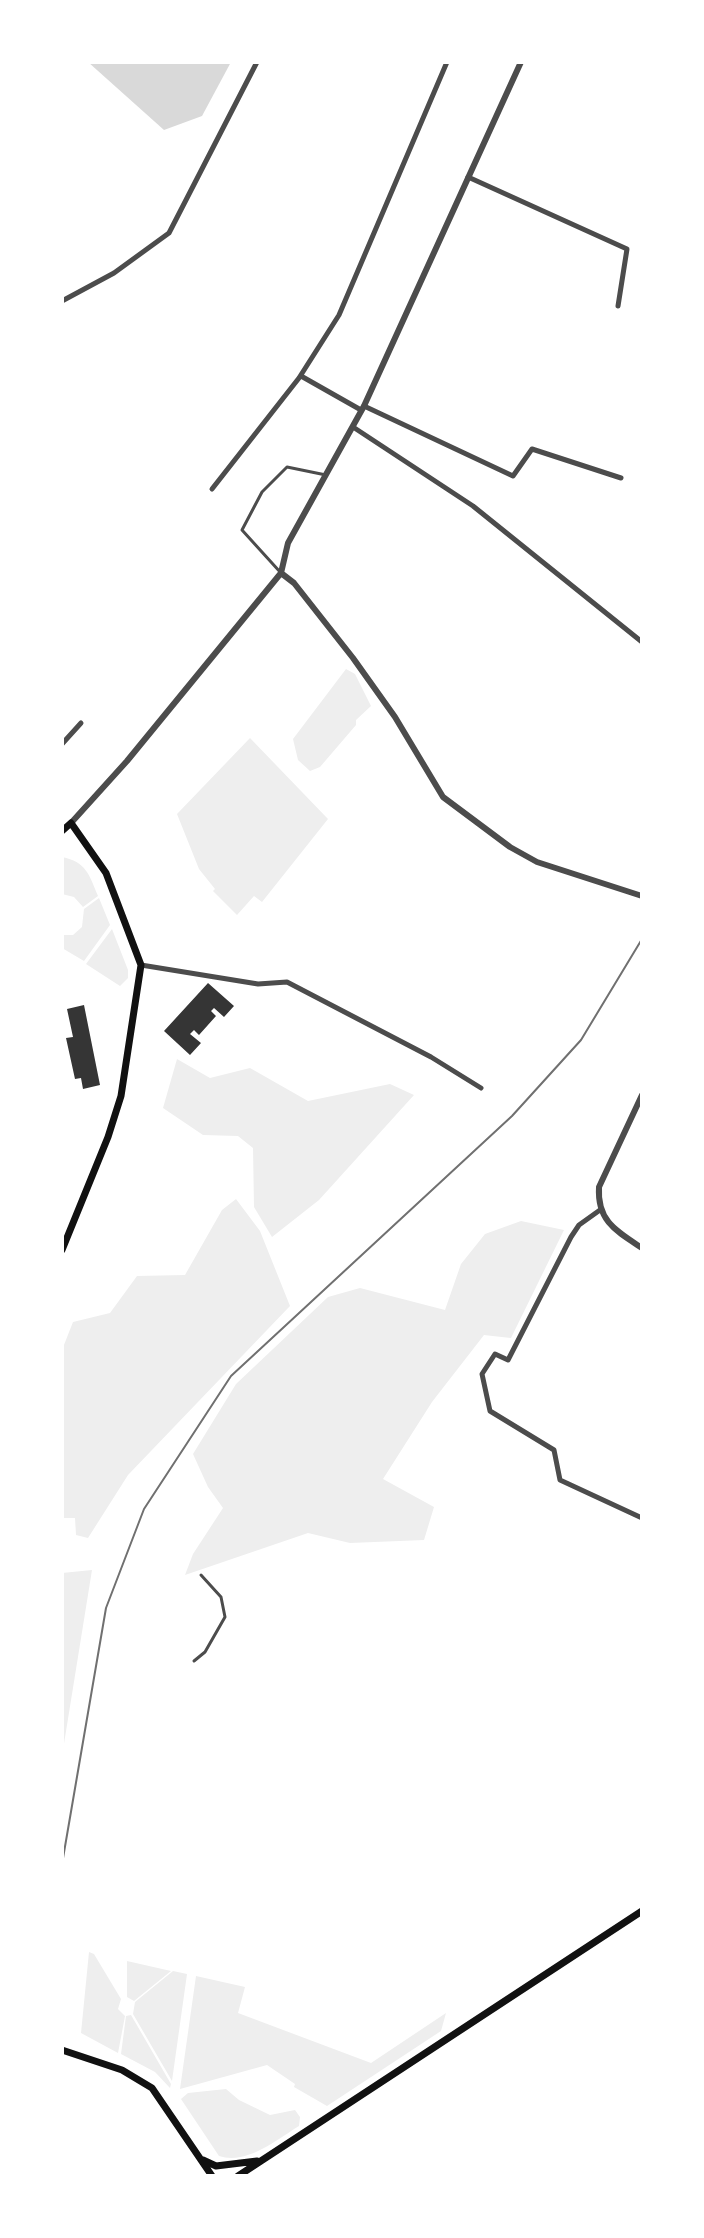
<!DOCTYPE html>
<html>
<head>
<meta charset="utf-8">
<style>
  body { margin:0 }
  #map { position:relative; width:704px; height:2238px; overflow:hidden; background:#fff; font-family:"Fira Sans",sans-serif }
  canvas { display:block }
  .frame { position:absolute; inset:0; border:64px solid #fff; pointer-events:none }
</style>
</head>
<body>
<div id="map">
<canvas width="704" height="2238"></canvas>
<div class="frame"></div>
</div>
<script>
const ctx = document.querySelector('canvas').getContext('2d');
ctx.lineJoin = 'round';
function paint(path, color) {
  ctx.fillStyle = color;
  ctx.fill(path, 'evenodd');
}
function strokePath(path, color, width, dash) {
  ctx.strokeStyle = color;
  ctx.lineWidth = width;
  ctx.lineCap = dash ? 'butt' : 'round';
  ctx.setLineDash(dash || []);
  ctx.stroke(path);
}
paint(new Path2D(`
  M346 669 355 674 371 706 356 720V725L320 767 310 771 298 760 293 739Z
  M250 738 328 819 262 902 254 896 237 915 213 891 215 889 199 869 177 814Z
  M62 857C86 862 89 874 98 896L83 907 74 897 62 894Z
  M99 898 110 925 84 961 62 948V935H73L82 927 84 909Z
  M112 929 128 970V978L120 986 86 964Z
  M177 1059 210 1078 250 1068 308 1101 390 1084 414 1095 319 1200 272 1237 254 1207 253 1148 238 1136 203 1135 163 1108Z
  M236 1199 260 1231 290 1306 128 1475 88 1538 76 1535 75 1518H62V1350L73 1322 110 1313 137 1276 185 1275 222 1210Z
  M521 1221 564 1230 511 1338 484 1335 432 1402 383 1479 434 1507 424 1540 350 1543 308 1533 185 1575 193 1554 223 1508 208 1487 193 1454 236 1384 328 1297 360 1288 445 1310 461 1264 485 1234Z
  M92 1570 62 1756V1573Z
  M89 1952 94 1954 121 1999 118 2009 125 2016 118 2053 81 2033Z
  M127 1961 171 1971 134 2001 127 1997Z
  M173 1971 187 1974 172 2081 133 2014 135 2002Z
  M196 1976 245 1987 238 2013 371 2063 446 2013 441 2031 327 2106 294 2087 295 2084 267 2065 180 2089Z
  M131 2015 171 2084 170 2088 155 2072 121 2054 126 2016Z
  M226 2089 239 2100 270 2115 295 2110 300 2117 299 2126C276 2140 247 2165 219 2156L181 2099 188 2093Z`), '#eee');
paint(new Path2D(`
  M88 62H231L202 116 164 130Z`), '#d9d9d9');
paint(new Path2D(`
  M208 983 234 1006 224 1017 214 1008 211 1011 216 1016 199 1035 194 1030 190 1034 201 1043 190 1055 164 1031Z
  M84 1005 100 1085 83 1089 81 1078 75 1079 66 1038 73 1037 67 1009Z`), '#353535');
strokePath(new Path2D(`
  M281 573 242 530 262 492 287 467 326 475
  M194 1661 205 1652 225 1617 221 1597 201 1575`), '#4c4c4c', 3);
strokePath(new Path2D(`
  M468 177 627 249 618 306
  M62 301 114 273 169 233 257 62
  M301 376 361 410
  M364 406 513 476 532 449 621 478
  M353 427 473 506 642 642
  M212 489 299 378 339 315 447 62
  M62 744 81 723
  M141 965 258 984 287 982 431 1057 481 1088
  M600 1210 579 1225 571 1237 508 1360 495 1354 482 1374 490 1411 554 1450 560 1480 642 1518`), '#4c4c4c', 5);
strokePath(new Path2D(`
  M281 573 294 583 353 658 395 717 443 797 510 847 537 862 642 896
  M71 823 127 761 281 573 288 543 364 406 521 62
  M642 1095 599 1187C597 1221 616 1231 642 1248`), '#4c4c4c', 6);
strokePath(new Path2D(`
  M62 831 71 823 106 873 141 965 121 1096 108 1137 62 1250
  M62 2050 122 2070 152 2088 212 2176
  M203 2160 216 2166 257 2161
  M238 2176 642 1911`), '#111', 7);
strokePath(new Path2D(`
  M62 1864 106 1608 144 1509 231 1376 512 1116 581 1040 642 939`), '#707070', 2);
</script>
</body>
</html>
